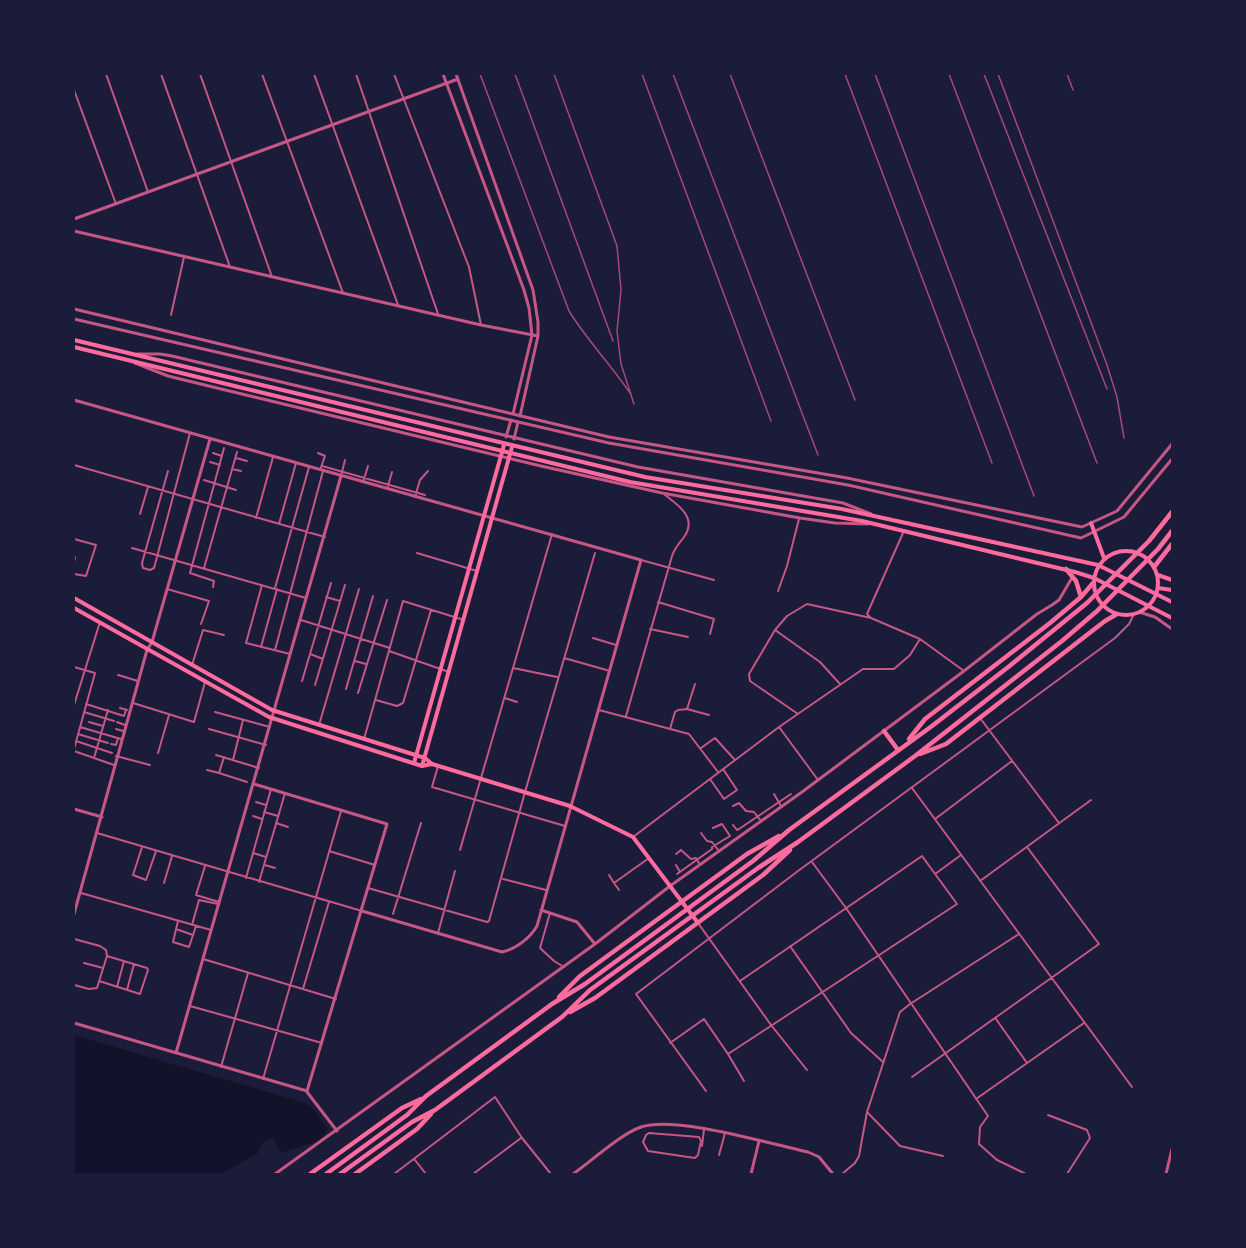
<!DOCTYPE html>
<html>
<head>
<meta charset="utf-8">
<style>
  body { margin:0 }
  #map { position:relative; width:1246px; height:1248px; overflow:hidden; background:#1b1b3a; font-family:Montserrat,sans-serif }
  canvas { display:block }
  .frame { position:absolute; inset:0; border:75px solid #1b1b3a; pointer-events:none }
</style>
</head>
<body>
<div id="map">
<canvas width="1246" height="1248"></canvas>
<div class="frame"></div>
</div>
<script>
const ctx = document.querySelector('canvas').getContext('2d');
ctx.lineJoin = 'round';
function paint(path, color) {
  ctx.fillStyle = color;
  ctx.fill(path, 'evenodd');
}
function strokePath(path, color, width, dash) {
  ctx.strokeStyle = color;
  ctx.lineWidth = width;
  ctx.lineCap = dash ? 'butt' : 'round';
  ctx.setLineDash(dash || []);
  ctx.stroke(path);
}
paint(new Path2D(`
  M74 1035 305 1103 312 1108 328 1129 318 1141 281 1153 272 1137 261 1144 257 1154 221 1174H74Z`), '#12122b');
strokePath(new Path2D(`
  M106 74 148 192
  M161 74 230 267
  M200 74 272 277
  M262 74 343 293
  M314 74 398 305
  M356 74 438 314
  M394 74 469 267 481 325
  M74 90 116 204
  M171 315 184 257
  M213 453 222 456
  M318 453 325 456 320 470
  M236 458 247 461
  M210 462 220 465
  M74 465 325 537
  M322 466 425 495
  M232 469 241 471
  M168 471 142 563 143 568 150 570 154 568 190 433
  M341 476 345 460
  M204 480 236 490
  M363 482 368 466
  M387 489 392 472
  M415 497 420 480 428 471
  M140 514 148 487
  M256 518 273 457
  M279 524 296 463
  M903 533 867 614 871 618 920 639 964 671
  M74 539 96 545 86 576 74 574
  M132 548 306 598
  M417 553 477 571
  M641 560 714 580
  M74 562 75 557
  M204 568 237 452
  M262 585 246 643 290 654
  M213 587 214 581 190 573 224 448
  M275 588 309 467
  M167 589 209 601 201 624
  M778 591 787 566 799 519
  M326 597 340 601
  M658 602 714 619 710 634
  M301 620 390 648
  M650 629 688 637
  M775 630 749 674 750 681 798 714
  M593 638 616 645
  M261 647 277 589
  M275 650 323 471
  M389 651 449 672
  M310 654 323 659
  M564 658 610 671
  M355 661 366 664
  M192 665 203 630 224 635
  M74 667 95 673 74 749
  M513 668 557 677
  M118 675 138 681
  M302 681 331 583
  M840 684 820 662 775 630 787 616 807 604 871 618
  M315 685 345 585
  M346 689 373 596
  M358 693 387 600
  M505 698 517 702
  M376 700 397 706 403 703 431 610
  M133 703 194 722 205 682
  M86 704 124 716 126 710
  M74 705 100 622
  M120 708 127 710
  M687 709 709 715
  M599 710 689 734 718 772
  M84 712 114 721
  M215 712 270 727
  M626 716 672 556C675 547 679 544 684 537 698 518 678 505 665 495
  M980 718 1059 823
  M89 722 103 726
  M117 722 125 725
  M319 725 359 589
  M80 727 121 739
  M779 727 818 780
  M116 729 123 731
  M209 729 266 745
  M670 729 675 712 678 710 687 709 695 684
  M78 734 108 743
  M364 739 403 601 464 620
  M76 741 112 753
  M111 744 116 745 118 738
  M701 748 715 738 735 760
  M74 751 114 765
  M158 753 169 715
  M216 755 259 768
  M116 756 150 765
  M94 758 108 710
  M233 760 243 720
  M438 766 432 787 565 826
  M207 770 219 773 224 757
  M219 773 247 782
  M710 779 724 799 737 790 723 769
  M912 788 1132 1087
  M774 794 781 806
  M256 802 266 805
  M733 806 739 803 746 811 754 812 761 821
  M264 812 278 816
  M253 816 262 819
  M935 819 1012 761
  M276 823 288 827
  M733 825 737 830 739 829 791 794
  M97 833 362 911
  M701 833 707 841 712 842 719 851
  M633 837 779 727 863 669H894L910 655 920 639
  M142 847 133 875 146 880 156 851
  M460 850 552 534
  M329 851 375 865
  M676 854 681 850 691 859 696 858 700 865
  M266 857 253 853 271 789
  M812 862 846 908 988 1116 980 1127 979 1144 997 1160 1026 1174
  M265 865 275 868
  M676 865 680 872
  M205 866 196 895 219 902
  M677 874 712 849V847L730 836 722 824 713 828
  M935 874 961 855
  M609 875 614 883 649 858
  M246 878 253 853
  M503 879 546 890
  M980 881 1091 800
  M259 882 285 793
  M164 883 172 856
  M614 883 619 890
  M368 888 487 922 489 921 525 792 595 553
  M81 893 211 930
  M550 913 540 948 554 961 564 967
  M393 914 421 823
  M178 921 173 942 189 947 196 926
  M698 923 771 1025 807 1070
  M192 925 199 900 218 904
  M176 929 193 935
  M438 933 455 871
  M74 939 100 946 106 950 107 956 97 988 89 989 74 985
  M790 946 851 1033 883 1062
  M203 959 336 999
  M84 963 103 968
  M99 981 140 994 148 970 147 968 107 956
  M117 987 124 961
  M303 989 329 902
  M127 990 134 964
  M190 1006 322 1043
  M996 1019 1027 1063
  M670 1043 704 1019 728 1054 957 904 922 856 740 981
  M728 1054 744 1081
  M221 1067 248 973
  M912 1077 1099 944 1027 847
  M263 1079 341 811
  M706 1091 636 994 798 871 1115 638 1129 624 1134 614
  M976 1099 1084 1023
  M867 1112 900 1146 943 1156
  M1048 1115 1087 1130 1090 1138 1067 1174
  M649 1133 699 1137 701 1141 698 1155 695 1158 688 1157 648 1151 643 1142 646 1135Z
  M702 1146 704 1129
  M719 1155 725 1133
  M415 1160 426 1174
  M394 1174 495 1097 522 1138 551 1174
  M473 1174 521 1138
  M842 1174 855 1163 859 1156 867 1112 900 1012 910 1004 1019 934`), '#c65784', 2);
strokePath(new Path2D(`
  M443 74 524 290 529 308 532 335 513 414
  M456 74 533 290 538 322V336L520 416
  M74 219 458 79
  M74 231 481 325 538 336
  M74 309 609 437 847 478 1082 527 1117 511 1172 444
  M74 319 609 443 848 485 1081 538 1124 517 1172 459
  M137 354H160L172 356 638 467 843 503 871 514
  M135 363 168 376 217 388 541 466 662 493 800 518 835 523 868 524
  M74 400 641 560 537 926C530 938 516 949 502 952L362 911
  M506 437 511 420
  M514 439 518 422
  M1139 612 1155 617 1172 629
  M254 784 387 824 307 1091
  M74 809 102 817
  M541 910 577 922 595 944
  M74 914C99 826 122 738 147 650L152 642 210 439
  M74 1023 307 1091
  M176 1053 341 476
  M307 1092 337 1131
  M275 1174 595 944 670 886 802 792 964 671 1037 614 1052 605 1059 600 1073 576
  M573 1174C593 1160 619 1135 641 1127 675 1115 770 1144 808 1152L819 1157 833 1174
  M751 1174 759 1141
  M1166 1174 1172 1149`), '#c65784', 3);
strokePath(new Path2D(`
  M74 598 272 710 425 758 432 764 570 806 633 837 698 923
  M74 608 269 717 422 766 432 764
  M414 763 504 445
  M422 766 512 447`), '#ff6b9d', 4);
strokePath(new Path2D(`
  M74 340 645 477 842 509 1098 565 1172 602
  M74 347 630 482 862 521 1075 572 1094 578 1172 618
  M1091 523 1104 558
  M1094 583a32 32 0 1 1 64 0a32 32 0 1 1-64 0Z
  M1158 575 1172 580
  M1158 588 1172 590`), '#ff6b9d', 4);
strokePath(new Path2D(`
  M1154 567 1172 544
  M1066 569 1076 581 1081 597
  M884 731 898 750
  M909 739 925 719 1050 623 1081 597 1093 583
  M920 754 946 744 1105 621 1117 614
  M559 997 580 976 747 854 779 836
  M570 1012 595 998 763 875 790 850
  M310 1174 402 1108 421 1099
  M326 1174 407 1115 426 1096 552 1004 585 984 753 861 789 830 932 726 1007 668 1087 603 1149 541 1172 512
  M340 1174 412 1122 435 1110 562 1017 590 990 758 868 798 842 915 756 1062 641 1097 611 1158 549 1172 531
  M355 1174 417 1129 431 1114`), '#ff6b9d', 4.5);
strokePath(new Path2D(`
  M480 74 569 311C587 340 611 365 630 393
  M515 74 613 341
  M554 74 617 246 621 290 617 331 621 364 634 404
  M642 74 771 421
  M673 74 818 455
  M730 74 855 400
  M845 74 992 463
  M875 74 1034 496
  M949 74 1097 463
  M984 74 1107 389
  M998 74 1107 365 1117 397 1124 438
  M1067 74 1073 90`), '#a44b75', 1.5);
</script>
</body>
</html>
